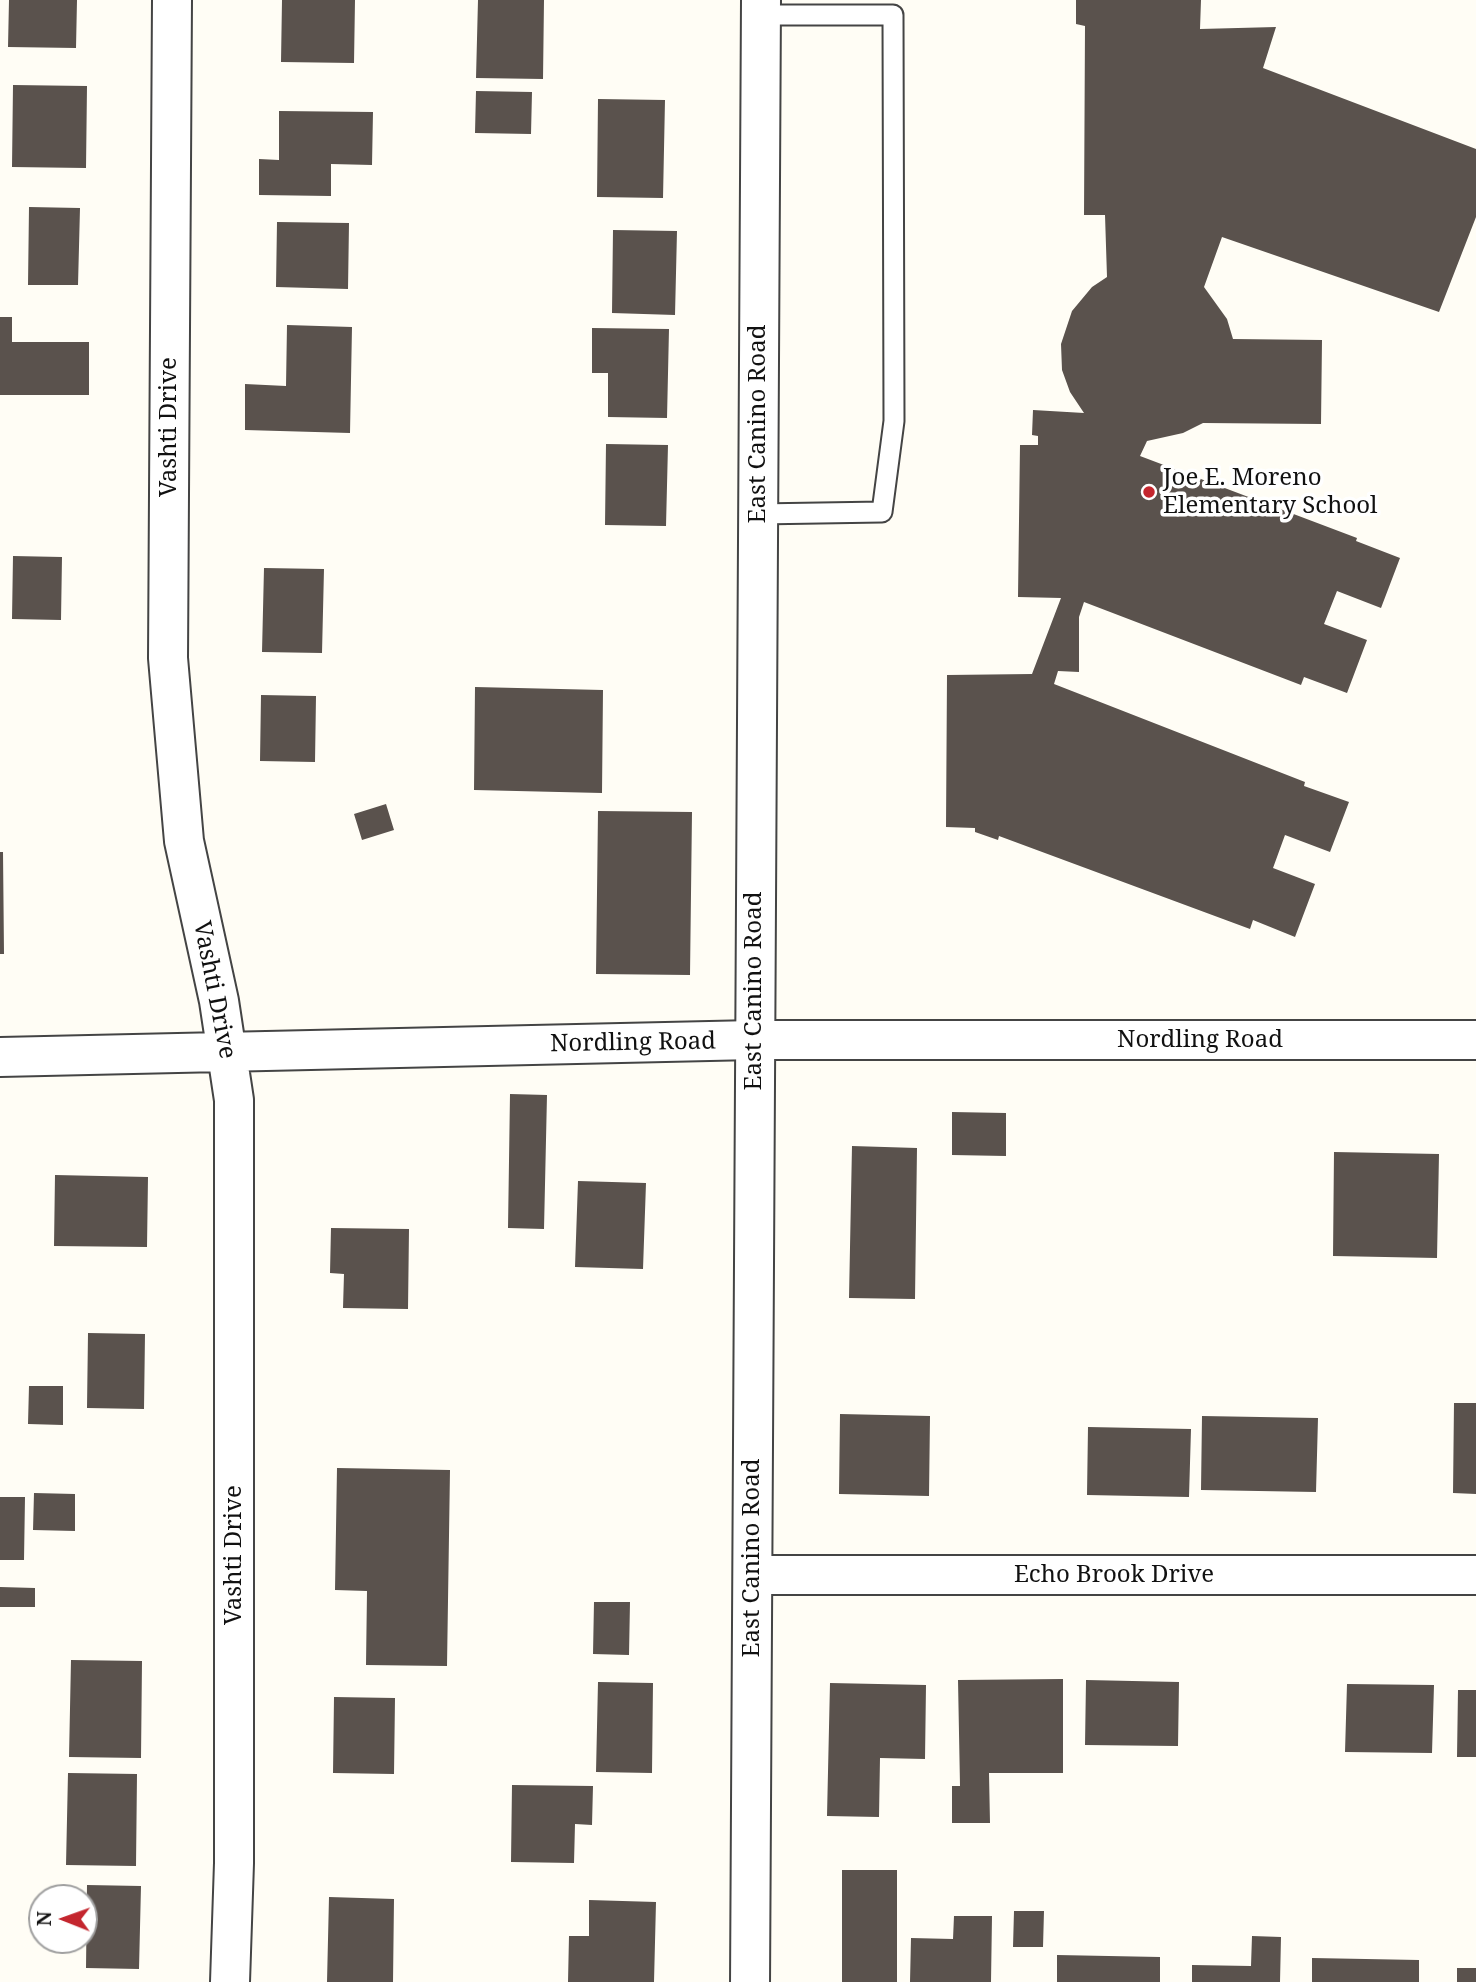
<!DOCTYPE html>
<html>
<head>
<meta charset="utf-8">
<style>
  body { margin:0 }
  #map { position:relative; width:1476px; height:1982px; overflow:hidden; background:#fffdf5; font-family:"Noto Serif",serif }
  canvas { display:block }
  .north { position:absolute; left:28px; top:1884px; width:70px; height:70px; box-sizing:border-box; background:#fff; border:2px solid #a0a0a0; border-radius:50%; rotate:271deg; font-size:19px; font-weight:700; line-height:28px; text-align:center; color:#111 }
  .north::after { content:''; display:block; margin:auto; width:24px; height:32px; background:#c4262e; clip-path:polygon(50% 0,100% 100%,50% 72%,0 100%) }
</style>
</head>
<body>
<div id="map">
<canvas width="1476" height="1982"></canvas>
<div class="north">N</div>
</div>
<script>
const ctx = document.querySelector('canvas').getContext('2d');
ctx.lineJoin = 'round';
function paint(path, color) {
  ctx.fillStyle = color;
  ctx.fill(path, 'evenodd');
}
function strokePath(path, color, width, dash) {
  ctx.strokeStyle = color;
  ctx.lineWidth = width;
  ctx.lineCap = dash ? 'butt' : 'round';
  ctx.setLineDash(dash || []);
  ctx.stroke(path);
}
function label(font, color, halo, rows, align = 'center') {
  ctx.font = font + ' "Noto Serif",serif';
  ctx.lineWidth = 7;
  ctx.setLineDash([]);
  ctx.textBaseline = 'middle';
  ctx.strokeStyle = halo;
  ctx.fillStyle = color;
  for (const [text, x, y, turn = 0] of rows) {
    ctx.save();
    ctx.translate(x, y);
    ctx.rotate((+turn || 0) * Math.PI / 180);
    ctx.textAlign = isNaN(turn) ? turn : align;
    if (halo) ctx.strokeText(text, 0, 0);
    ctx.fillText(text, 0, 0);
    ctx.restore();
  }
}
paint(new Path2D(`
  M9 0H77L76 48 8 47Z
  M282 0H355L354 63 281 62Z
  M478 0H544L543 79 476 78Z
  M1076 0H1201L1200 29 1276 27 1263 68 1476 149V217L1439 312 1222 237 1204 287 1227 319 1233 339 1322 340 1321 424 1203 423 1183 433 1147 441 1140 456 1357 538 1356 541 1400 558 1381 608 1337 591 1324 624 1367 640 1347 693 1304 677 1301 685 1084 602 1079 617V672L1058 671 1054 684 1305 782 1304 786 1349 802 1330 852 1285 835 1273 868 1315 884 1295 937 1253 920 1250 929 999 836 998 840 975 832V828L946 827 947 675 1032 674 1061 598 1018 597 1020 445H1038V436L1032 435 1033 410 1084 413 1070 392 1062 370 1061 344 1072 311 1092 287 1107 277 1105 215H1084L1085 26 1076 24Z
  M13 85 87 86 86 168 12 167Z
  M476 91 532 92 531 134 475 133Z
  M598 99 665 100 663 198 597 197Z
  M279 111 373 112 372 165 331 164V196L259 195V159L279 160Z
  M29 207 80 208 78 285H28Z
  M277 222 349 223 348 289 276 287Z
  M613 230 677 231 675 315 612 313Z
  M0 317H12V342H89V395H0Z
  M287 325 352 327 350 433 245 430V384L286 386Z
  M592 328 669 329 667 418 608 417V373H592Z
  M606 444 668 445 666 526 605 525Z
  M13 556 62 557 61 620 12 619Z
  M264 568 324 569 322 653 262 652Z
  M475 687 603 690 602 793 474 790Z
  M261 695 316 696 315 762 260 761Z
  M386 804 394 830 362 840 354 814Z
  M598 811 692 812 690 975 596 974Z
  M0 852H3L4 954H0Z
  M510 1094 547 1095 544 1229 508 1228Z
  M952 1112 1006 1113V1156L952 1155Z
  M852 1146 917 1148 915 1299 849 1298Z
  M1334 1152 1439 1154 1437 1258 1333 1256Z
  M55 1175 148 1177 147 1247 54 1246Z
  M578 1181 646 1183 643 1269 575 1267Z
  M331 1228 409 1229 408 1309 343 1308 344 1274 330 1273Z
  M88 1333 145 1334 144 1409 87 1408Z
  M29 1386H63V1425L28 1424Z
  M1454 1403H1476V1494L1453 1493Z
  M840 1414 930 1416 929 1496 839 1494Z
  M1202 1416 1318 1418 1316 1492 1201 1490Z
  M1088 1427 1191 1429 1189 1497 1087 1495Z
  M337 1468 450 1470 447 1666 366 1665 367 1591 335 1590Z
  M34 1493 75 1494V1531L33 1530Z
  M0 1497H25L24 1560H0Z
  M0 1587 35 1588V1607H0Z
  M594 1602H630L629 1655 593 1654Z
  M71 1660 142 1661 141 1758 69 1757Z
  M1063 1679V1773H989L990 1823H952V1786H960L958 1680Z
  M1086 1680 1179 1682 1178 1746 1085 1745Z
  M598 1682 653 1683 652 1773 596 1772Z
  M830 1683 926 1685 925 1759 880 1758 879 1817 827 1816Z
  M1347 1684 1434 1685 1432 1753 1345 1752Z
  M1458 1690H1476V1757H1457Z
  M334 1697 395 1698 394 1774 333 1773Z
  M68 1773 137 1774 136 1866 66 1865Z
  M512 1785 593 1786 592 1825 575 1824 574 1863 511 1862Z
  M842 1870H897V1982H842Z
  M87 1885 141 1886 139 1969 86 1968Z
  M329 1897 394 1899 393 1982H327Z
  M589 1900 656 1902 654 1982H568L569 1936H589Z
  M1014 1911H1044L1043 1947H1013Z
  M954 1916H992L991 1982H910L911 1938 953 1939Z
  M1252 1936 1281 1937 1280 1982H1192V1965L1251 1966Z
  M1057 1955 1160 1957V1982H1057Z
  M1312 1958 1419 1960V1982H1312Z
  M1457 1968H1476V1982H1457Z`), '#5a524d');
const service = new Path2D(`
  M758 514 882 512 894 421 893 15H761`);
const minor = new Path2D(`
  M172 0 168 658 184 841 219 1001 234 1100V1863L230 1982
  M0 1057 754 1040
  M753 1575H1476`);
const tertiary = new Path2D(`
  M754 1040H1476
  M750 1982 761 0`);
strokePath(service, '#444', 23);
strokePath(minor, '#444', 42);
strokePath(tertiary, '#444', 42);
strokePath(service, '#fff', 19);
strokePath(minor, '#fff', 38);
strokePath(tertiary, '#fff', 38);
for (const [x, y, r, color] of [
  [1149,492,7,"#c4262e"]
]) {
  const dot = new Path2D();
  dot.arc(x, y, r, 0, 2 * Math.PI);
  ctx.fillStyle = color;
  ctx.fill(dot);
  strokePath(dot, '#fff', 2.5);
}
label('24px', '#111', '#fff', [
  ["East Canino Road",758,424,-90],
  ["Vashti Drive",169,427,-90],
  ["Vashti Drive",214,990,79],
  ["East Canino Road",754,991,-90],
  ["Nordling Road",1200,1040],
  ["Nordling Road",633,1043,-1],
  ["Vashti Drive",234,1555,-90],
  ["East Canino Road",752,1558,-90],
  ["Echo Brook Drive",1114,1575]
]);
label('24px', '#111', '#fff', [
  ["Joe E. Moreno",1163,478],
  ["Elementary School",1163,506]
], 'left');
</script>
</body>
</html>
